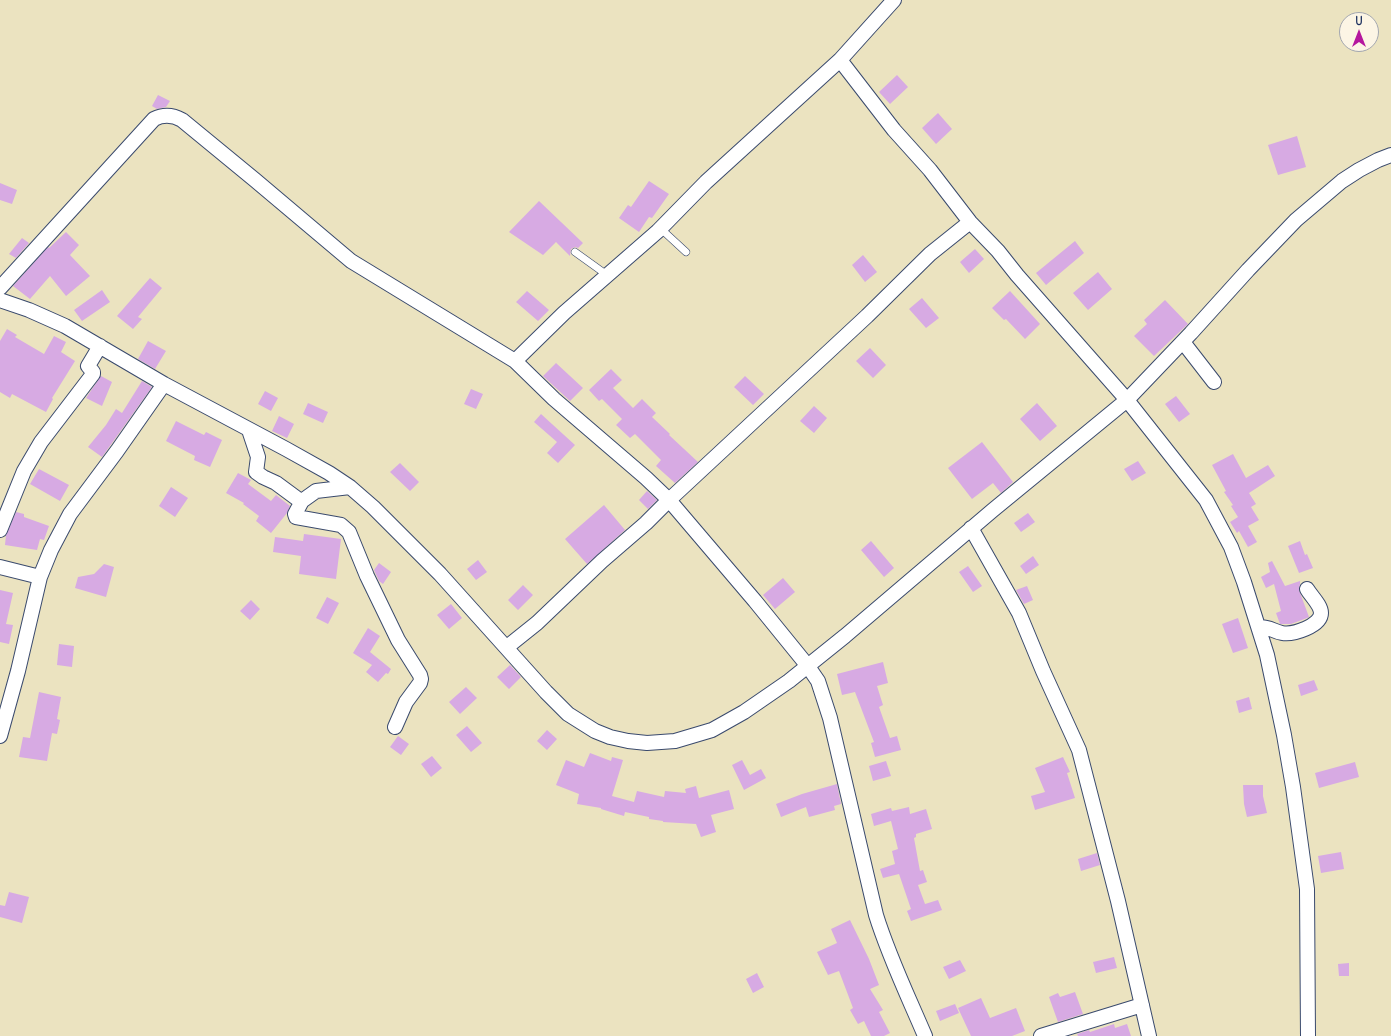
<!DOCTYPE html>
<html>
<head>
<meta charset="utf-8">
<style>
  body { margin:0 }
  #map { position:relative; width:1391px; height:1036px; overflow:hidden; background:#ebe3c0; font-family:Delius,sans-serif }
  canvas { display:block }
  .north { position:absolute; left:1339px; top:12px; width:40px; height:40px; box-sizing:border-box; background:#fcf5e5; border:1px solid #a2a6af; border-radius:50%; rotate:0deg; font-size:11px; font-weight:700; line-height:16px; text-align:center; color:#1b2f5e }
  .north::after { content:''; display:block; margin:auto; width:14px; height:18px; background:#b5179e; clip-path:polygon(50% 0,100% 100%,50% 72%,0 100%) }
</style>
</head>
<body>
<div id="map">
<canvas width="1391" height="1036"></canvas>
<div class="north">U</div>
</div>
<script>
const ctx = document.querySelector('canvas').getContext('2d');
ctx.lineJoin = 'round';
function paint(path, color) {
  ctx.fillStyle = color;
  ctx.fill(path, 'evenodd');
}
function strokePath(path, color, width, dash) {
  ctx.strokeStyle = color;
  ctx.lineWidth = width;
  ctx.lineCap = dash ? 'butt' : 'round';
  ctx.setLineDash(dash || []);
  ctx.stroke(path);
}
paint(new Path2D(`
  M897 75 908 87 890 104 879 92Z
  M158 95 170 101 166 107 157 109 152 106Z
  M938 113 952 129 936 144 922 128Z
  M1297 136 1306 167 1278 175 1268 145Z
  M649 181 669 194 652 218 649 217 639 232 619 218 628 205 631 207Z
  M0 183 17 190 12 204 0 200Z
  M539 201 583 243 578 248 575 247 571 249 570 256 556 242 543 255 509 232Z
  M66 232 79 245 70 255 90 276 66 296 50 276 30 299 13 286 48 247 49 248Z
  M22 238 29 243 16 258 9 254Z
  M1075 241 1084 253 1046 285 1036 273Z
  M975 249 984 259 969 273 960 262Z
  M863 255 877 272 865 282 852 265Z
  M1098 272 1112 289 1088 310 1073 293Z
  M150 278 162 288 138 317 142 319 133 329 117 316Z
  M102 290 110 302 82 321 74 310Z
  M527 291 549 310 538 321 516 302Z
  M1010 291 1040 324 1025 339 1006 319 1004 320 992 308Z
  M922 298 939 318 926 328 909 309Z
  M1165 300 1188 324 1154 356 1134 336 1147 324 1144 320Z
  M7 329 17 335 15 337 44 354 54 336 66 342 61 352 75 361 52 398 53 399 46 412 12 394 10 398 0 392V341Z
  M148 341 166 351 155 369 138 359Z
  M870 348 886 365 873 378 856 361Z
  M556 363 583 388 570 401 543 376Z
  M611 369 622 380 613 388 633 408 642 399 656 413 652 417 670 434 669 435 698 462 675 483 656 466 661 460 635 434 630 438 616 425 622 419 602 399 599 401 589 390Z
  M101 376 112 382 102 406 86 398Z
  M745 376 764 394 753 405 734 387Z
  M142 381 152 387 102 457 88 447 106 425 116 409 122 413Z
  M471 389 483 394 476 409 464 404Z
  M265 391 278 398 271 411 258 404Z
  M1176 396 1190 414 1179 422 1165 404Z
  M308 403 328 412 323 423 303 414Z
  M1037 403 1057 426 1040 441 1020 419Z
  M814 406 827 418 814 433 800 421Z
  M541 414 575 445 558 463 547 453 557 442 534 422Z
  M279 416 294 424 287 438 272 431Z
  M176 421 204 435 206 432 222 440 210 467 194 460 195 456 166 441Z
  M982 442 1013 482 1001 493 993 483 972 499 948 468Z
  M1233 454 1246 478 1268 465 1275 476 1249 493 1256 504 1251 507 1259 520 1248 526 1257 542 1248 547 1239 531 1237 533 1230 522 1238 517 1231 506 1233 505 1224 492 1226 491 1212 465Z
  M1138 461 1146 473 1132 481 1124 469Z
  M400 463 419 482 410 491 390 472Z
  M39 469 69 485 60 501 30 484Z
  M238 473 251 480 248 484 271 501 276 495 290 506 287 513 271 533 256 521 259 516 243 504 244 503 226 493Z
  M171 487 188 498 175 517 159 506Z
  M647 491 657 500 648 509 639 500Z
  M604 505 625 530 587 564 565 539Z
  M16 512 24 514V517L49 526 44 540 40 539 37 550 5 545 6 535Z
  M1028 513 1035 522 1021 532 1014 523Z
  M304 534 341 539 336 579 299 574 301 556 273 552 275 537 303 541Z
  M871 541 894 568 884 577 861 550Z
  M1300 541 1305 555 1307 554 1313 568 1299 573 1288 546Z
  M1033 556 1039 565 1026 574 1020 566Z
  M478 560 487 572 476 580 467 569Z
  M1272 561 1285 586 1300 581V584L1299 590 1309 617 1307 618 1291 624H1280L1276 613 1281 611 1274 584 1266 588 1261 577 1270 572 1268 563Z
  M379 563 391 572 383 584 379 581 374 570Z
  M104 564 114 567 106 597 75 588 78 577 94 574Z
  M968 566 982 586 973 592 959 572Z
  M783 578 795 592 775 609 763 595Z
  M523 585 533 595 518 610 508 600Z
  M1027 586 1033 600 1024 604 1016 590Z
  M0 590 13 593 6 624 13 625 9 644 0 642Z
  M327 597 339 603 328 624 316 618Z
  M251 600 260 609 250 620 240 611Z
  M451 604 462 618 449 629 437 615Z
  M1238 618 1248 648 1233 653 1222 624Z
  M368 628 380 636 370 652 391 669 388 674 386 673 378 682 366 672 372 665 353 653Z
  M59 644 74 646 72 667 57 665Z
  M883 662 888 683 877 686 883 705 879 707 890 738 897 736 901 750 875 757 871 743 874 742 855 692 842 695 837 674Z
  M510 665 521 677 509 689 497 677Z
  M1314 680 1318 690 1301 696 1298 685Z
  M466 687 477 698 460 714 449 702Z
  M39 692 61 697 57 719 60 720 57 734 52 733 47 761 19 757 23 737 30 738Z
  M1249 697 1252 709 1239 713 1236 701Z
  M467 726 482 743 471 752 456 735Z
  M547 730 557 739 547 750 537 741Z
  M398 736 409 744 401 755 390 747Z
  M590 753 611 761 612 757 623 760 612 796 634 802 637 791 664 797 665 791 686 793 685 789 696 786 699 798 729 790 734 809 711 815 716 832 701 837 696 824 663 822V821L649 819V817L625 812 624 816 601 809V808L577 804 579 794 556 785 566 760 584 767Z
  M432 756 442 768 431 777 421 764Z
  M1063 757 1070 772 1067 773 1075 798 1035 810 1031 796 1045 792 1035 768Z
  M742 760 750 775 761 769 766 778 744 790 732 765Z
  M886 761 891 776 873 781 869 766Z
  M1355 762 1359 777 1319 788 1315 773Z
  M837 784 841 804 834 806 835 810 809 817 806 807 781 817 776 804 802 794Z
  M1243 785H1263V796L1267 813 1247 817 1244 804Z
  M909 807 910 814 926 809 932 829 916 834V837L914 838 920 871 923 870 927 882 918 885 925 904 938 900 942 910 911 921 907 911 911 909 899 874 883 878 880 869 895 864 892 851 898 849 891 821 874 826 871 814 891 808 892 811Z
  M1341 852 1344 869 1321 873 1318 856Z
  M1097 853 1100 865 1081 871 1078 859Z
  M9 892 29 897 22 923 0 917V905L5 906Z
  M850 920 869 959 879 985 870 989 883 1010 879 1012 890 1033 884 1036H871L864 1021 858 1024 850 1010 853 1008 839 971 828 975 817 952 837 943 831 929Z
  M1114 957 1117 968 1096 973 1093 962Z
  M960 960 966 971 949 979 943 967Z
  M1349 963V976H1339L1338 964Z
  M757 973 764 987 753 993 746 979Z
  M1075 992 1083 1014 1058 1022 1049 997 1058 993 1060 997Z
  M981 998 990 1018 1016 1008 1025 1031 1012 1036H971L958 1008Z
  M955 1004 959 1013 940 1021 936 1011Z
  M1114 1024 1115 1028 1127 1024 1131 1036H1078L1077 1034 1089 1030 1090 1032Z`), '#d7aae3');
const service = new Path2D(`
  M660 228 686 252
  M575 252 607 275`);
const minor = new Path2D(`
  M894 0 840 60 706 182 658 231 564 313 515 361 554 399 646 478 669 500 755 601 807 665 818 681 830 718 876 915C889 957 908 996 925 1036
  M840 60 894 130 930 170 970 222 998 251 1017 275 1127 400 1206 500 1231 547 1244 582 1267 655 1284 735 1293 787 1307 889 1308 1036
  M0 288 154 119C164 114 173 115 182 120L255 180 351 261 515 361
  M0 300 29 310 65 326 164 384 286 449 329 473 350 487 373 507 440 574 546 692 568 714 595 731 610 737 628 741 647 743 675 741 712 730 744 712 789 681 845 636 993 510 1127 400 1191 333 1248 270 1296 220 1342 181 1359 170 1378 160 1391 155
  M1183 342 1214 382
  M249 430 258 457 256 472 263 477 276 483 299 500 302 501 316 491 350 487
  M302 501 295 514 296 517 341 525 349 532 367 576 398 640 420 675 421 679 420 683 406 702 395 727
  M971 528 1019 613 1043 671 1079 750 1118 901 1149 1036
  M0 530 24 471 41 442 93 374V372L88 366 100 346
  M0 567 40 577
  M1259 627C1271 627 1272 631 1282 633 1293 635 1321 626 1321 613 1321 605 1311 596 1307 589
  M507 647 537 623 602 561 646 523 669 500 867 316 930 254 970 222
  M0 736 18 671 40 577 51 550 70 514 117 451 164 384
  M1041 1036 1142 1005`);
strokePath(service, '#3a4a6d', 8);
strokePath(minor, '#3a4a6d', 16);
strokePath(service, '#fff', 7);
strokePath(minor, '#fff', 14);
</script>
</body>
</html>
